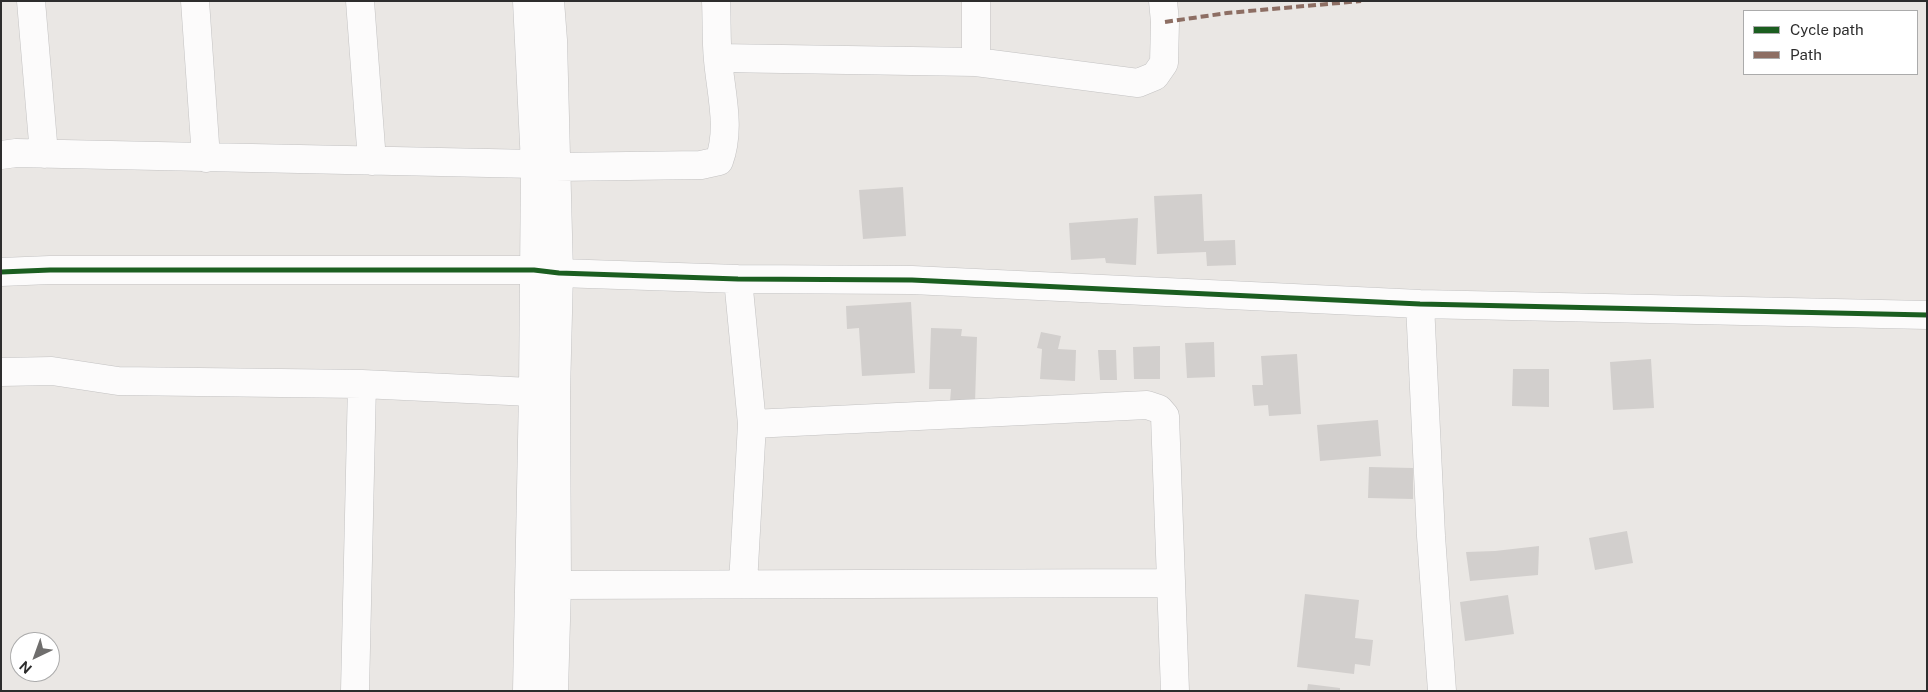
<!DOCTYPE html>
<html>
<head>
<meta charset="utf-8">
<style>
  body { margin:0 }
  #map { position:relative; width:1928px; height:692px; overflow:hidden; background:#eae7e4; font-family:"Public Sans",sans-serif }
  canvas { display:block }
  .frame { position:absolute; inset:0; border:2px solid #2d2d2d; pointer-events:none }
  .legend { position:absolute; left:1743px; top:10px; width:175px; height:65px; box-sizing:border-box; background:#fff; border:1px solid #ababab; margin:0; padding:6px 9px; list-style:none; font-size:15px; color:#2d2d2d }
  .legend li { display:flex; align-items:center; gap:10px; height:25px }
  .legend b { width:25px; border:1px solid #ababab }
  .north { position:absolute; left:10px; top:632px; width:50px; height:50px; box-sizing:border-box; background:#fff; border:1px solid #ababab; border-radius:50%; rotate:222deg; font-size:14px; font-weight:700; line-height:20px; text-align:center; color:#2d2d2d }
  .north::after { content:''; display:block; margin:auto; width:18px; height:22px; background:#6f6e6d; clip-path:polygon(50% 0,100% 100%,50% 72%,0 100%) }
</style>
</head>
<body>
<div id="map">
<canvas width="1928" height="692"></canvas>
<div class="frame"></div>
<ul class="legend">
<li><b style="height:6px;background:#1b5e20"></b>Cycle path</li>
<li><b style="height:6px;background:#8d6e63"></b>Path</li>
</ul>
<div class="north">N</div>
</div>
<script>
const ctx = document.querySelector('canvas').getContext('2d');
ctx.lineJoin = 'round';
function paint(path, color) {
  ctx.fillStyle = color;
  ctx.fill(path, 'evenodd');
}
function strokePath(path, color, width, dash) {
  ctx.strokeStyle = color;
  ctx.lineWidth = width;
  ctx.lineCap = dash ? 'butt' : 'round';
  ctx.setLineDash(dash || []);
  ctx.stroke(path);
}
paint(new Path2D(`
  M903 187 906 236 863 239 859 190Z
  M1202 194 1204 241 1235 240 1236 265 1207 266 1206 252 1157 254 1154 196Z
  M1138 218 1136 265 1106 263 1105 258 1071 260 1069 223Z
  M911 302 915 373 862 376 859 328 847 329 846 306Z
  M931 328 962 329 961 336 977 337 975 403 950 402 951 389H929Z
  M1041 332 1061 336 1058 349 1076 350 1075 381 1040 379 1042 349 1037 348Z
  M1214 342 1215 377 1187 378 1185 343Z
  M1160 346V379H1134L1133 347Z
  M1098 350H1116L1117 380H1100Z
  M1297 354 1301 414 1269 416 1268 405 1254 406 1252 385H1263L1261 356Z
  M1651 359 1654 408 1613 410 1610 362Z
  M1513 369H1549V407L1512 406Z
  M1378 420 1381 456 1320 461 1317 425Z
  M1369 467 1413 468V499L1368 498Z
  M1627 531 1633 563 1595 570 1589 538Z
  M1539 546 1538 575 1470 581 1466 552 1495 551Z
  M1305 594 1359 600 1355 638 1373 640 1370 666 1355 664 1354 674 1297 667Z
  M1508 595 1514 634 1465 641 1460 602Z
  M1308 684 1340 688V691H1307Z`), '#d2cfcd');
const minor = new Path2D(`
  M31 1 44 154
  M195 1 206 158
  M360 1 372 161
  M550 1 553 40 559 273 556 393 557 585 554 691
  M976 1V62
  M718 58 976 62 1138 83 1155 76 1164 63 1165 22 1163 1
  M1 155 16 153 535 164 555 167 701 165 719 161C731 128 721 94 718 60 716 41 717 21 716 1
  M1 272 50 270H534L559 273 738 279 912 280 1420 304 1927 315
  M738 279 752 424
  M1420 304 1431 536 1442 691
  M1 372 52 371 118 381 362 384 552 393
  M743 584 752 424 1147 405 1159 409 1165 416 1175 691
  M557 585 1171 583
  M355 691 362 384
  M527 691 533 391 535 164 527 1`);
strokePath(minor, '#c3c2c2', 29);
strokePath(minor, '#fcfbfb', 28);
strokePath(new Path2D(`
  M1165 22 1227 13 1361 1`), '#8d6e63', 4, [8, 4]);
strokePath(new Path2D(`
  M1 272 50 270H534L559 273 738 279 912 280 1420 304 1927 315`), '#1b5e20', 5);
</script>
</body>
</html>
